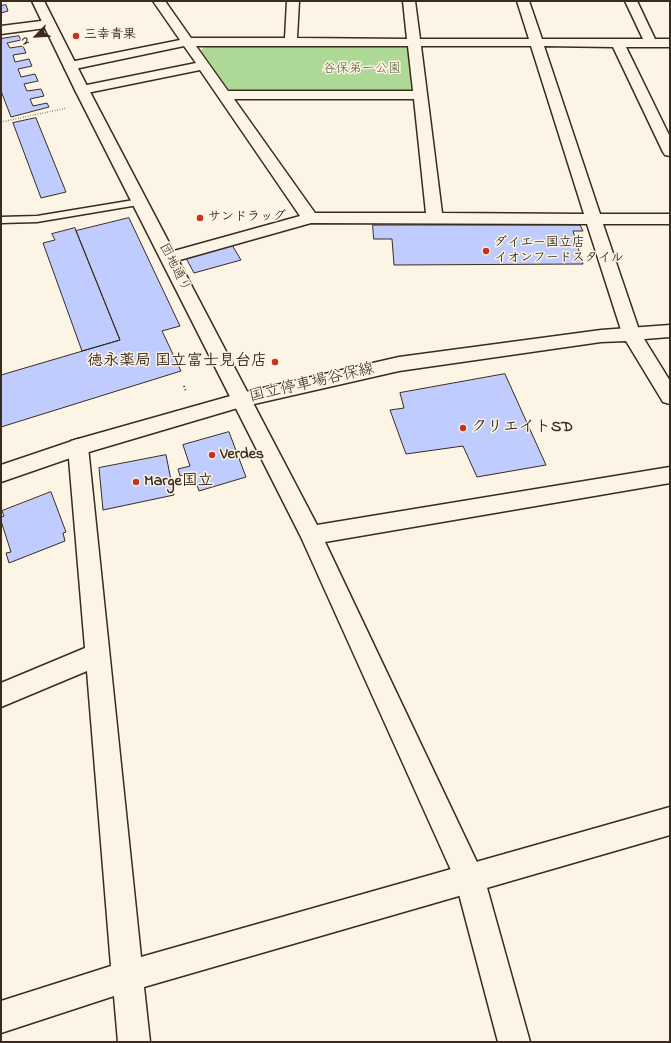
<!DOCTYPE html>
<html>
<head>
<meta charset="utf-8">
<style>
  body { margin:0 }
  #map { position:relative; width:671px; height:1043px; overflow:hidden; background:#fcf5e5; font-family:"Indie Flower",sans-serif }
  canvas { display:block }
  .frame { position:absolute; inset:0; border:2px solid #3b2a1e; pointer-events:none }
  .north { position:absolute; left:16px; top:16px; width:40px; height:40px; -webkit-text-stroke:3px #fcf5e5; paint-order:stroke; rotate:246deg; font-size:11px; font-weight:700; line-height:16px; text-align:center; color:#3b2a1e }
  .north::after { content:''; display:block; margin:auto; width:14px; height:18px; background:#3b2a1e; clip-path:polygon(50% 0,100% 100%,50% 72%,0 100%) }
</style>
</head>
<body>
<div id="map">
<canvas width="671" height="1043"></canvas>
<div class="frame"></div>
<div class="north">N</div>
</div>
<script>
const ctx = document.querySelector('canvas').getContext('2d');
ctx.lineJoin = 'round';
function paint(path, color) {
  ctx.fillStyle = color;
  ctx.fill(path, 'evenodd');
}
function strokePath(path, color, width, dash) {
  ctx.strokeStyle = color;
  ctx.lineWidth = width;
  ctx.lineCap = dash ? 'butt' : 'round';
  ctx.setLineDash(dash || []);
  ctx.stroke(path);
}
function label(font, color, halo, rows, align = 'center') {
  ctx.font = font + ' "Indie Flower","Klee One",sans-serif';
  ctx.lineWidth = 3;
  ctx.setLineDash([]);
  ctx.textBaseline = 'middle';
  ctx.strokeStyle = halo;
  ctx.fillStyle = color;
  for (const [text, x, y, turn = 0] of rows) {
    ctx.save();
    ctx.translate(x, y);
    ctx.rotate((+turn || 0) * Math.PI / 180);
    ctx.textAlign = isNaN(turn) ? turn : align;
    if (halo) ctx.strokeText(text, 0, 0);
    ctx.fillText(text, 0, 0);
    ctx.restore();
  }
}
paint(new Path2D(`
  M205 46 409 47 411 94 230 91 201 50Z`), '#aed895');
const building = new Path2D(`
  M6 5 8 11 1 13V6Z
  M19 36 21 40 7 43 10 48 23 46 26 53 13 55 15 62 29 59 32 66 18 69 21 77 35 74 38 81 24 84 27 91 41 89 44 96 30 99 33 106 47 103 49 107 11 117 1 91V39Z
  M36 118 66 192 41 198 13 123Z
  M129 218 180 326 162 331 181 371 1 427V375L120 340 76 231Z
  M373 225H580L583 231H573L583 264 394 265 392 239H374Z
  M75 228 120 340 82 351 43 243 55 240 52 234Z
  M232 245 241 260 194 273 186 258Z
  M505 374 546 465 477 477 463 446 406 454 390 410 404 408 400 393Z
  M229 432 246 477 199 491 193 473 180 476 178 469 190 466 183 445Z
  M166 455 174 495 103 510 99 468Z
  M51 492 66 532 63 533 65 541 9 563 6 553 11 552 1 521V517L4 516 2 511Z`);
paint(building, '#bfccfd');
strokePath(building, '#3b2a1e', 1);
const service = new Path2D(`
  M140 199 144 200 145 202 144 204 37 222 1 223V217L37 216Z`);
const minor = new Path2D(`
  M153 1H165L191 38H285L287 1H299L297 38 407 39 403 1H415L420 39H529L517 1H529L542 39H643L625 1H637L655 39H670V47H626L670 137V156L665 155 663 152 613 47 544 46 600 214H670V224H603L640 333 637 337 631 339 625 337 622 333 587 224 311 223 169 263 163 262 161 258 163 254 300 216 200 70 82 94 77 93 75 90 77 87 82 86 196 63 184 46 70 70 65 69 64 66 65 63 180 40ZM196 46H408L413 91H228ZM421 46H531L584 214 442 213ZM234 99H414L426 213H315Z
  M49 20 53 21 55 24 53 27 1 34V26Z
  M78 439 85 441 88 447 141 957 670 807V835L144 987 150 1042H118L114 996 1 1033V1001L111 966 87 671 1 707V683L85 648 68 447 71 441Z`);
const tertiary = new Path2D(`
  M32 1H44L89 90 317 525 670 467V483L325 542 484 877 530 1042H498L455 879 301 537 75 90Z`);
const secondary = new Path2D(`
  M670 325V337L644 339 670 381V404L663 402 626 341 601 342 399 371 241 407 82 454 1 482V465L78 439 241 393 399 357 601 330Z`);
strokePath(service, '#3b2a1e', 3);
strokePath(minor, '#3b2a1e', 3);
strokePath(tertiary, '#3b2a1e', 3);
strokePath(secondary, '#3b2a1e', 3);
strokePath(new Path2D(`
  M1 122 67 108`), '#3b2a1e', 1.5, [0.5, 2]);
strokePath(new Path2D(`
  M184 386 186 392`), '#3b2a1e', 2, [1, 2.5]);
paint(service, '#fcf5e5');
paint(minor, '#fcf5e5');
paint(tertiary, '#fcf5e5');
paint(secondary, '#fcf5e5');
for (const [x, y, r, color] of [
  [76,36,4,"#c8321e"],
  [200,218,4,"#c8321e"],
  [486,251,4,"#c8321e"],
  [275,362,4,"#c8321e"],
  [463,428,4,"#c8321e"],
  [212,455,4,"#c8321e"],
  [136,482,4,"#c8321e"]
]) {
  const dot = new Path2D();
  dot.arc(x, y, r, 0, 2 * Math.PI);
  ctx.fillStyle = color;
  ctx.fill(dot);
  strokePath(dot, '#fcf5e5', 1.5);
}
label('bold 13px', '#3b2a1e', '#fcf5e5', [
  ["三幸青果",84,36],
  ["サンドラッグ",208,218],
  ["ダイエー国立店",494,244],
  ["イオンフードスタイル",494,259]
], 'left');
label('13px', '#58563c', '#fcf5e5', [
  ["谷保第一公園",362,70]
]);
label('13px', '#3b2a1e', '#fcf5e5', [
  ["団地通り",174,268,63]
]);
label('bold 16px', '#3b2a1e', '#fcf5e5', [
  ["徳永薬局 国立富士見台店",267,362,"right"],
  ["クリエイトSD",471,428],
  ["Verdes",220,455],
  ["Marge国立",144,482]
], 'left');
label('16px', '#3b2a1e', '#fcf5e5', [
  ["国立停車場谷保線",312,384,-13]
]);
</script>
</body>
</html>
